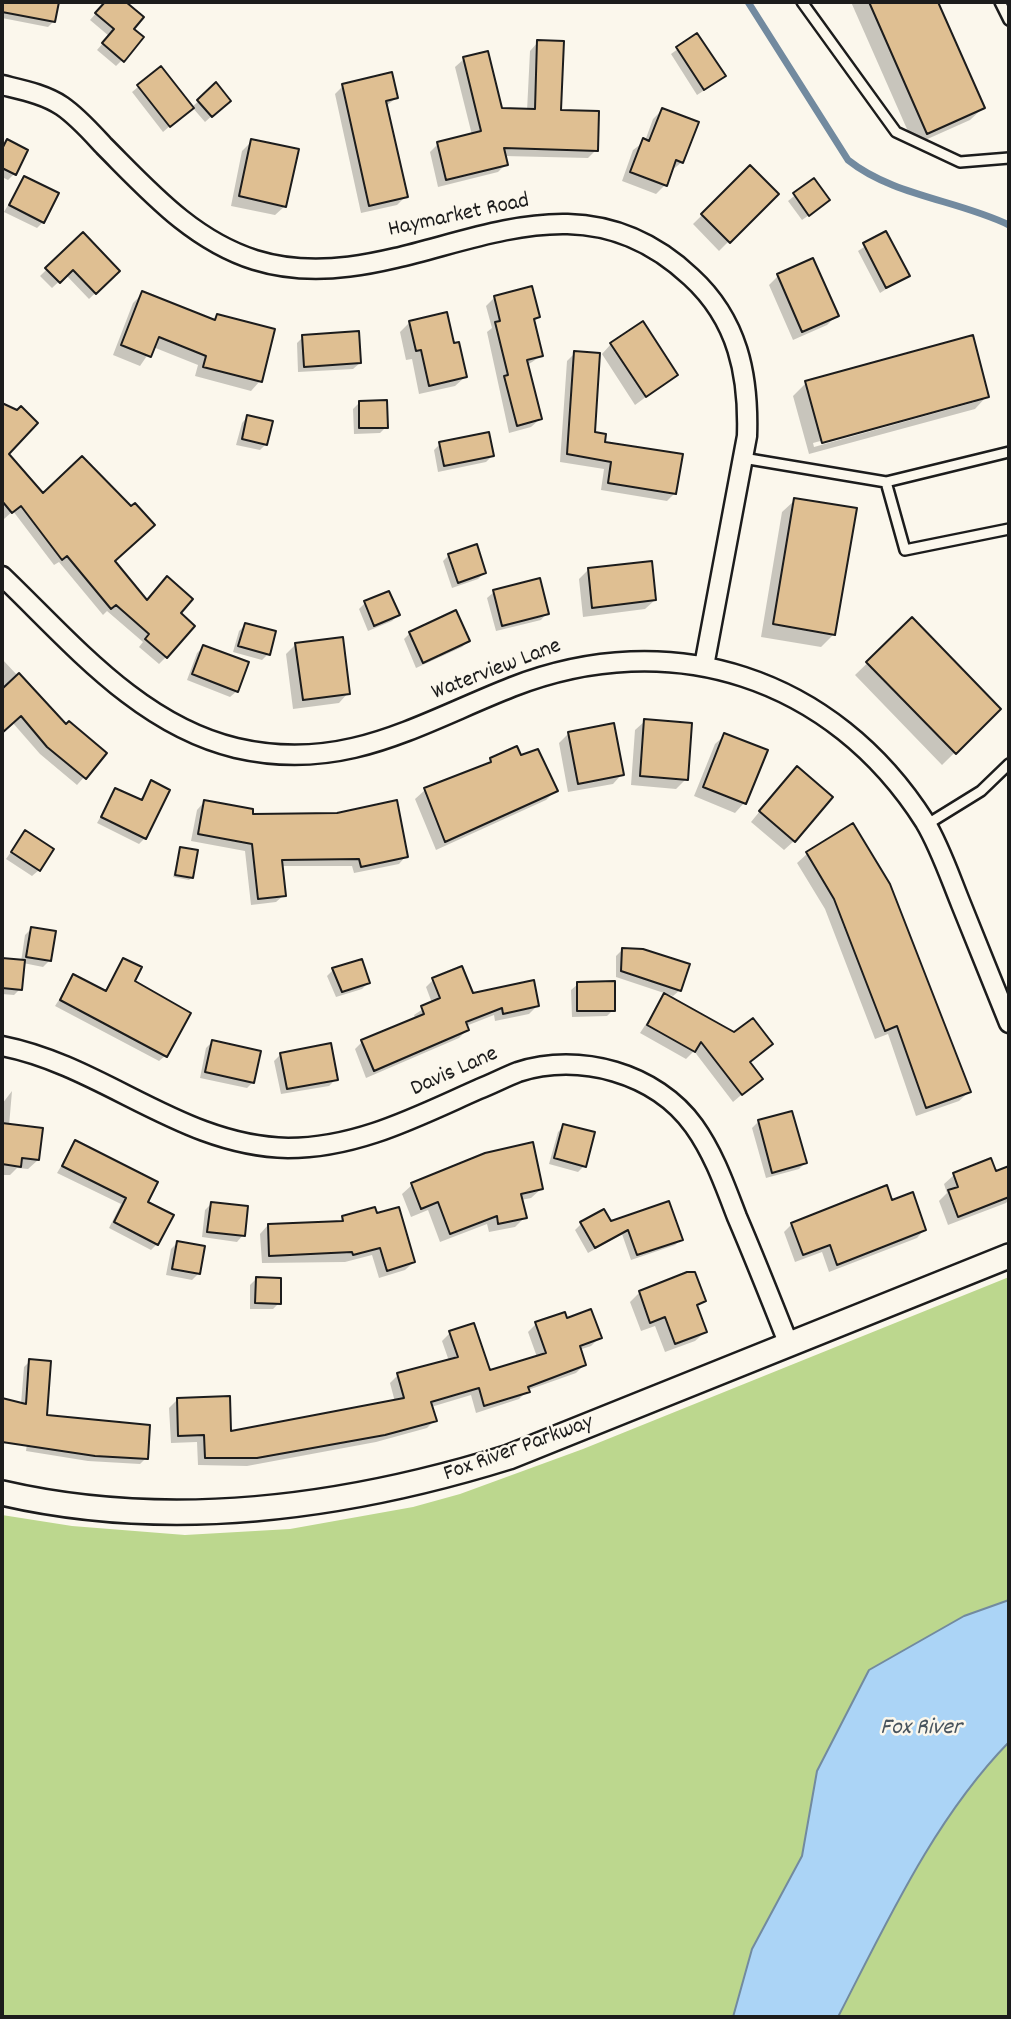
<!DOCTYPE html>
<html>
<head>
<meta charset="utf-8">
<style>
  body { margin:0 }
  #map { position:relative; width:1011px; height:2019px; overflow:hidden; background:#fbf7ec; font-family:Dekko,sans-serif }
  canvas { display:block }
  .frame { position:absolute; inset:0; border:4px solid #1c1c1c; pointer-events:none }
</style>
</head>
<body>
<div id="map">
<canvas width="1011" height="2019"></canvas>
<div class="frame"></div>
</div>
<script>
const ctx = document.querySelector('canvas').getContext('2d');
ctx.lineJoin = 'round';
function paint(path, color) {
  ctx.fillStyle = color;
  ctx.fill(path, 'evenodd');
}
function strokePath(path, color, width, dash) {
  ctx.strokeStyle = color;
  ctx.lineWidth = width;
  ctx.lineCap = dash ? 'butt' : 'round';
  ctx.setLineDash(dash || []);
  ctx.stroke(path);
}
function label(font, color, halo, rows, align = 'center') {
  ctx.font = font + ' Dekko,sans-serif';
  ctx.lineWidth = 5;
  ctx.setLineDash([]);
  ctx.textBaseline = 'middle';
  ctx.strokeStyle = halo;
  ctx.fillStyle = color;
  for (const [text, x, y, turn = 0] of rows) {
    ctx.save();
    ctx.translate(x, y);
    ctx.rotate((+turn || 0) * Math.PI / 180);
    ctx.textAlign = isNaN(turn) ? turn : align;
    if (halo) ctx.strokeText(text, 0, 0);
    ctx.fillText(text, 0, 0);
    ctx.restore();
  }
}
paint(new Path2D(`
  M1009 1277V2017H2V1515L72 1526 185 1535 290 1529 413 1507 460 1494 583 1449Z`), '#bcd78e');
const water = new Path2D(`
  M1009 1600V1742C934 1819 887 1922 838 2017H733L752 1949 802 1856 817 1771 869 1670 964 1616Z`);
paint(water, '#abd4f6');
strokePath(water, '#728a9f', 2);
paint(new Path2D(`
  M2 2H57L54 21 48 27 2 18Z
  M106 2H123L142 17 131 29 122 60 116 66 97 50 109 36 90 20Z
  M851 2H936L983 108 970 120 914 145Z
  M697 35 717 82 697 95 671 54Z
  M538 42 559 112 596 150 588 158 504 156 506 164 498 172 438 187 430 152 438 144 472 135 455 67 464 59 500 110 527 111 530 51Z
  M161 68 191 108 216 85 223 106 205 122 192 107 163 132 132 92Z
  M343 86 396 98 385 107 406 196 397 205 361 213 335 94Z
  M662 110 682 162 671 171 665 185 656 194 622 181 633 150 645 141 653 119Z
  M7 141 14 174 8 180 2 177V147Z
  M252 141 285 206 275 215 231 206 242 151Z
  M750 168 776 194 719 251 693 224Z
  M24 178 43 222 37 228 4 212Z
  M814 180 822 206 802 220 788 201Z
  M885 233 907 276 880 293 858 251Z
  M83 234 118 271 89 299 66 275 52 288 40 276Z
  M778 276 836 316 827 325 793 340 769 285Z
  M143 293 212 321 217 316 260 381 251 391 195 376 198 365 153 347 140 366 113 355 133 303Z
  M495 297 538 317 533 322 541 356 526 366 540 419 531 427 509 433 487 332 492 328 486 306Z
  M410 322 465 377 455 386 419 394 412 359 406 360 400 332Z
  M303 337 360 363 353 369 298 372 297 343Z
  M611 344 676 375 635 405 602 354Z
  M575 353 593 433 675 493 667 501 601 490 604 469 560 462 567 361Z
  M806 383 987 396 975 409 809 454 793 396ZM975 399V402L814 447 813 443Z
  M359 403 386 427 380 433 354 434 353 409Z
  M248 416 266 444 260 450 236 445 242 423Z
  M440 444 493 455 486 462 438 472 434 450Z
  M7 454 43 495 113 562 146 602 166 657 159 664 139 647 143 642 107 611 103 615 59 562 54 565 13 511 4 519 2 516V458Z
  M795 500 834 634 821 647 761 637 782 512Z
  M449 555 484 573 478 579 452 588 443 561Z
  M588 570 655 600 645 609 583 617 579 579Z
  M494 592 547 613 541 620 496 631 487 598Z
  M365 603 398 615 392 621 368 631 359 609Z
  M912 620 999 709 942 765 855 675Z
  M245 625 268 654 262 660 233 652 239 631Z
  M410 633 468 641 462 647 416 668 404 639Z
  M296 644 348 693 339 703 293 709 286 654Z
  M203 647 237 691 230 697 187 680 197 653Z
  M2 659 65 726 105 754 77 785 40 754 12 722 2 731Z
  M645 721 686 779 676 789 631 785 635 730Z
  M568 734 622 774 613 784 568 792 559 743Z
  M725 735 744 803 735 813 694 796 715 744Z
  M520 757 555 791 546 800 436 850 415 799 425 790 484 766 491 760Z
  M787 778 794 841 784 850 751 822Z
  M152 783 145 838 139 844 97 823 116 790 139 801Z
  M204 802 406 856 399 864 354 873 352 866H281L284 895 276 902 251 905 245 851 191 841 197 810Z
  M853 826 969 1092 959 1101 916 1116 888 1034 875 1039 825 909 797 863 807 854Z
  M25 832 39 870 32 876 6 859Z
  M180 849 192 877 189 880 173 877Z
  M31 929 50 960 43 967 23 963 20 989 14 995 2 994V959L21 962 25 935Z
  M622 950 680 990 673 996 616 977V956Z
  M124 960 165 1056 159 1061 55 1006 74 976 104 992Z
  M333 970 368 983 362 989 336 997 327 976Z
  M433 980 472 995 537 1006 529 1014 495 1021 494 1015 466 1026 467 1030 459 1038 366 1078 355 1049 362 1042 416 1020 414 1015 432 1003 426 987Z
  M578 984 613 1010 607 1016 572 1017 571 990Z
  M665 995 748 1063 760 1079 733 1102 694 1051 686 1059 640 1033Z
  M212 1042 253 1082 247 1088 200 1078 206 1048Z
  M281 1054 336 1079 329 1086 281 1094 274 1061Z
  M12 1091 9 1126 38 1160 28 1169 17 1168 10 1175H2V1104Z
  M791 1113 805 1163 799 1169 766 1178 752 1128 758 1122Z
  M564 1126 584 1166 578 1172 549 1164 558 1132Z
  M75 1143 146 1203 157 1244 151 1250 109 1228 121 1204 57 1173Z
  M1006 1169 1009 1178V1199L1006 1203 948 1225 939 1201 947 1193 944 1184 954 1175 995 1173Z
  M412 1185 541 1189 531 1198 521 1200 525 1217 515 1227 489 1232 487 1224 440 1242 428 1210 411 1217 402 1194Z
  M891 1202 924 1230 917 1238 829 1272 822 1252 795 1262 784 1232 792 1224Z
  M211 1204 243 1235 237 1242 202 1237 205 1210Z
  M343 1218 414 1262 405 1270 379 1278 372 1255 345 1262 262 1263 260 1234 268 1225 338 1223Z
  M610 1223 681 1239 675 1245 631 1260 622 1234 588 1253 575 1230 581 1224Z
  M177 1243 198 1274 192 1280 166 1275 171 1249Z
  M257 1278 279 1303 273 1309H250V1285Z
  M640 1292 704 1301 696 1308 705 1332 695 1341 665 1352 655 1326 641 1331 630 1302Z
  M566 1320 600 1337 591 1346 579 1350 584 1365 576 1373 528 1390 519 1399 476 1413 471 1395 431 1407 435 1420 427 1428 376 1442 247 1466 198 1465 197 1442 171 1443 169 1408 177 1400 229 1433 395 1402 390 1383 398 1375 449 1361 442 1341 450 1333 489 1373 537 1357 528 1332 536 1324Z
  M30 1361 45 1416 146 1458 140 1464 88 1461 26 1451 27 1444 2 1439V1400L21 1404 24 1367Z`), '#0003');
strokePath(new Path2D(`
  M748 2 848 160C893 196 958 200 1009 225`), '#728a9f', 7);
const building = new Path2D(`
  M2 2H59L55 22 2 12Z
  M105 2H126L144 17 134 29 144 37 124 62 102 43 114 29 95 13Z
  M869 2H938L985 108 927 134Z
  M697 33 726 76 704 90 676 47Z
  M537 40 564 41 561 110 599 111 598 151 504 148 508 165 446 180 437 142 481 131 463 57 488 51 502 108 535 109Z
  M161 66 194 108 170 127 137 85Z
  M392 72 398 98 386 101 408 197 369 206 342 84Z
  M216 82 231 101 212 117 197 100Z
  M662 108 699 122 683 163 676 160 667 186 630 172 643 138 649 141Z
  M7 139 28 150 16 175 2 168V149Z
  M251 139 299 149 286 207 239 196Z
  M750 165 779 194 730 243 701 214Z
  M24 176 59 193 44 223 9 205Z
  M814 178 830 200 809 216 793 193Z
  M886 231 910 276 886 288 863 243Z
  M83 232 120 271 96 294 73 270 60 283 45 268Z
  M813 258 839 316 802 332 777 274Z
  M532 286 540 317 534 319 543 356 527 360 542 419 517 426 504 376 508 375 495 322 500 321 494 296Z
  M142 291 215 320 217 314 275 329 262 382 203 367 206 356 159 337 151 357 121 345Z
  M447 312 454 343 459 342 467 377 429 386 421 350 416 351 409 321Z
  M643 321 678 375 646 397 610 343Z
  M359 331 361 363 304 367 302 335Z
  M973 335 989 397 822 443 805 381Z
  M574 351 600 353 595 432 606 434 605 442 683 454 676 494 608 483 611 462 567 454Z
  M387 400 388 428H359V401Z
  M2 403 17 410 21 406 38 423 9 454 43 493 82 456 131 506 135 503 155 525 115 561 147 600 167 576 193 599 181 613 195 626 167 658 145 639 149 634 116 605 111 609 67 556 62 560 21 506 12 513 2 501Z
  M247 415 273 421 267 445 242 439Z
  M489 432 494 456 444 466 439 442Z
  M794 498 857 508 835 635 773 624Z
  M477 544 486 573 458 583 448 554Z
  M652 561 656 600 592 608 588 568Z
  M540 578 549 614 502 626 493 590Z
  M389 591 400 615 374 626 364 601Z
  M456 610 470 641 423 663 409 632Z
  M912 617 1001 709 956 754 866 662Z
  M245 623 276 631 270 655 238 646Z
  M343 637 350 694 303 700 295 643Z
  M203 645 249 662 238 692 192 674Z
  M19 673 66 724 69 721 107 753 86 779 47 747 21 716 2 733V689Z
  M644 719 692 723 688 780 640 776Z
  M614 723 624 775 578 784 568 732Z
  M724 733 768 750 746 804 703 787Z
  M517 746 521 755 538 749 558 791 445 842 424 788 491 762 490 758Z
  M797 766 833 797 795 842 759 811Z
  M151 780 170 790 146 839 101 817 115 788 142 800Z
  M204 800 253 809V814L337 813 397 800 408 857 361 867 359 859 282 860 286 896 258 899 252 844 198 834Z
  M853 823 890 884 971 1092 926 1108 897 1026 885 1031 834 899 806 852Z
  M25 830 54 849 40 871 11 852Z
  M180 847 198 850 193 878 175 875Z
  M31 927 56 931 51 961 26 957Z
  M622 948 643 949 690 964 681 991 621 971Z
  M2 958 25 960 22 990 2 988Z
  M123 958 142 967 135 981 191 1013 167 1057 60 1000 73 974 106 991Z
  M362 959 370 983 342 992 332 968Z
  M462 966 473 993 534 980 539 1006 503 1014 502 1008 466 1022 469 1030 374 1071 361 1040 424 1014 421 1006 440 998 432 978Z
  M615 981V1011H577V982Z
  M664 993 734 1032 753 1018 773 1044 750 1062 763 1079 742 1095 701 1042 695 1052 647 1025Z
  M212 1040 261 1051 254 1083 205 1072Z
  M331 1043 338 1080 287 1089 280 1053Z
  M792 1111 807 1163 772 1173 758 1120Z
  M2 1123 43 1128 39 1160 22 1158 21 1167 2 1164Z
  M563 1124 595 1132 586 1167 554 1158Z
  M75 1140 158 1182 148 1202 174 1215 158 1245 114 1222 126 1198 62 1166Z
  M533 1142 543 1189 521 1194 527 1218 498 1224 497 1216 450 1234 438 1202 421 1209 411 1183 485 1153Z
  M991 1158 996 1171 1009 1166V1197L958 1217 948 1190 958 1187 953 1173Z
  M887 1185 892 1200 913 1192 926 1230 837 1265 830 1245 803 1255 791 1223Z
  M669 1201 683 1240 637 1255 628 1230 595 1248 580 1222 604 1209 611 1221Z
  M211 1202 248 1206 245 1236 207 1232Z
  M375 1207 377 1213 399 1207 415 1262 387 1271 380 1248 353 1255 352 1252 269 1256 268 1224 343 1221 342 1216Z
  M177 1241 205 1246 200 1274 172 1269Z
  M687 1272H695L706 1301 697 1305 707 1332 675 1344 665 1317 650 1323 639 1291Z
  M256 1277 281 1278V1304L255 1303Z
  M591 1309 602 1338 580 1346 586 1365 528 1387 530 1392 484 1406 479 1388 431 1402 437 1421 385 1435 257 1458H205L204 1435 178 1436 177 1398 230 1396 231 1431 404 1398 397 1373 458 1357 449 1331 474 1323 490 1370 546 1353 535 1322 565 1312 567 1318Z
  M29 1359 51 1361 47 1415 150 1425 148 1459 95 1456 2 1442V1398L26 1404Z`);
paint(building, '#dfbf92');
strokePath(building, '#1c1c1c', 2);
const service = new Path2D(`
  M802 2 896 132 960 162 1009 158
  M1000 2 1009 20
  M743 458 886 482 1009 452
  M886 482 905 550 1009 529
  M926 825 981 791 1009 764`);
const minor = new Path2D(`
  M2 85C22 90 44 94 62 106 78 117 91 132 104 146 149 191 192 240 255 260 406 307 551 145 691 277 738 320 749 375 747 436L704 666
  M2 576C71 642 139 725 236 748 344 773 416 725 512 687 671 625 833 677 925 822 940 847 950 877 961 904 977 944 993 983 1009 1023
  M2 1046C104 1066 181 1146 288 1148 358 1148 418 1116 479 1089 492 1084 505 1077 518 1072 579 1052 656 1073 694 1126 714 1154 725 1186 737 1217 755 1259 772 1302 789 1345`);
const tertiary = new Path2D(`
  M2 1493C171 1532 345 1508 509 1457L1009 1256`);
strokePath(service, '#1c1c1c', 14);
strokePath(minor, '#1c1c1c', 23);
strokePath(tertiary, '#1c1c1c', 28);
strokePath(service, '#fbf7ec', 9);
strokePath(minor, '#fbf7ec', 18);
strokePath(tertiary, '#fbf7ec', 23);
label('23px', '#1c1c1c', '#fbf7ec', [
  ["Haymarket Road",459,217,-12],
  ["Waterview Lane",497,671,-21],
  ["Davis Lane",455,1073,-24],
  ["Fox River Parkway",519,1450,-20]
]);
label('italic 24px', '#47535d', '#fbf7ec', [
  ["Fox River",921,1730]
]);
</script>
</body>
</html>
